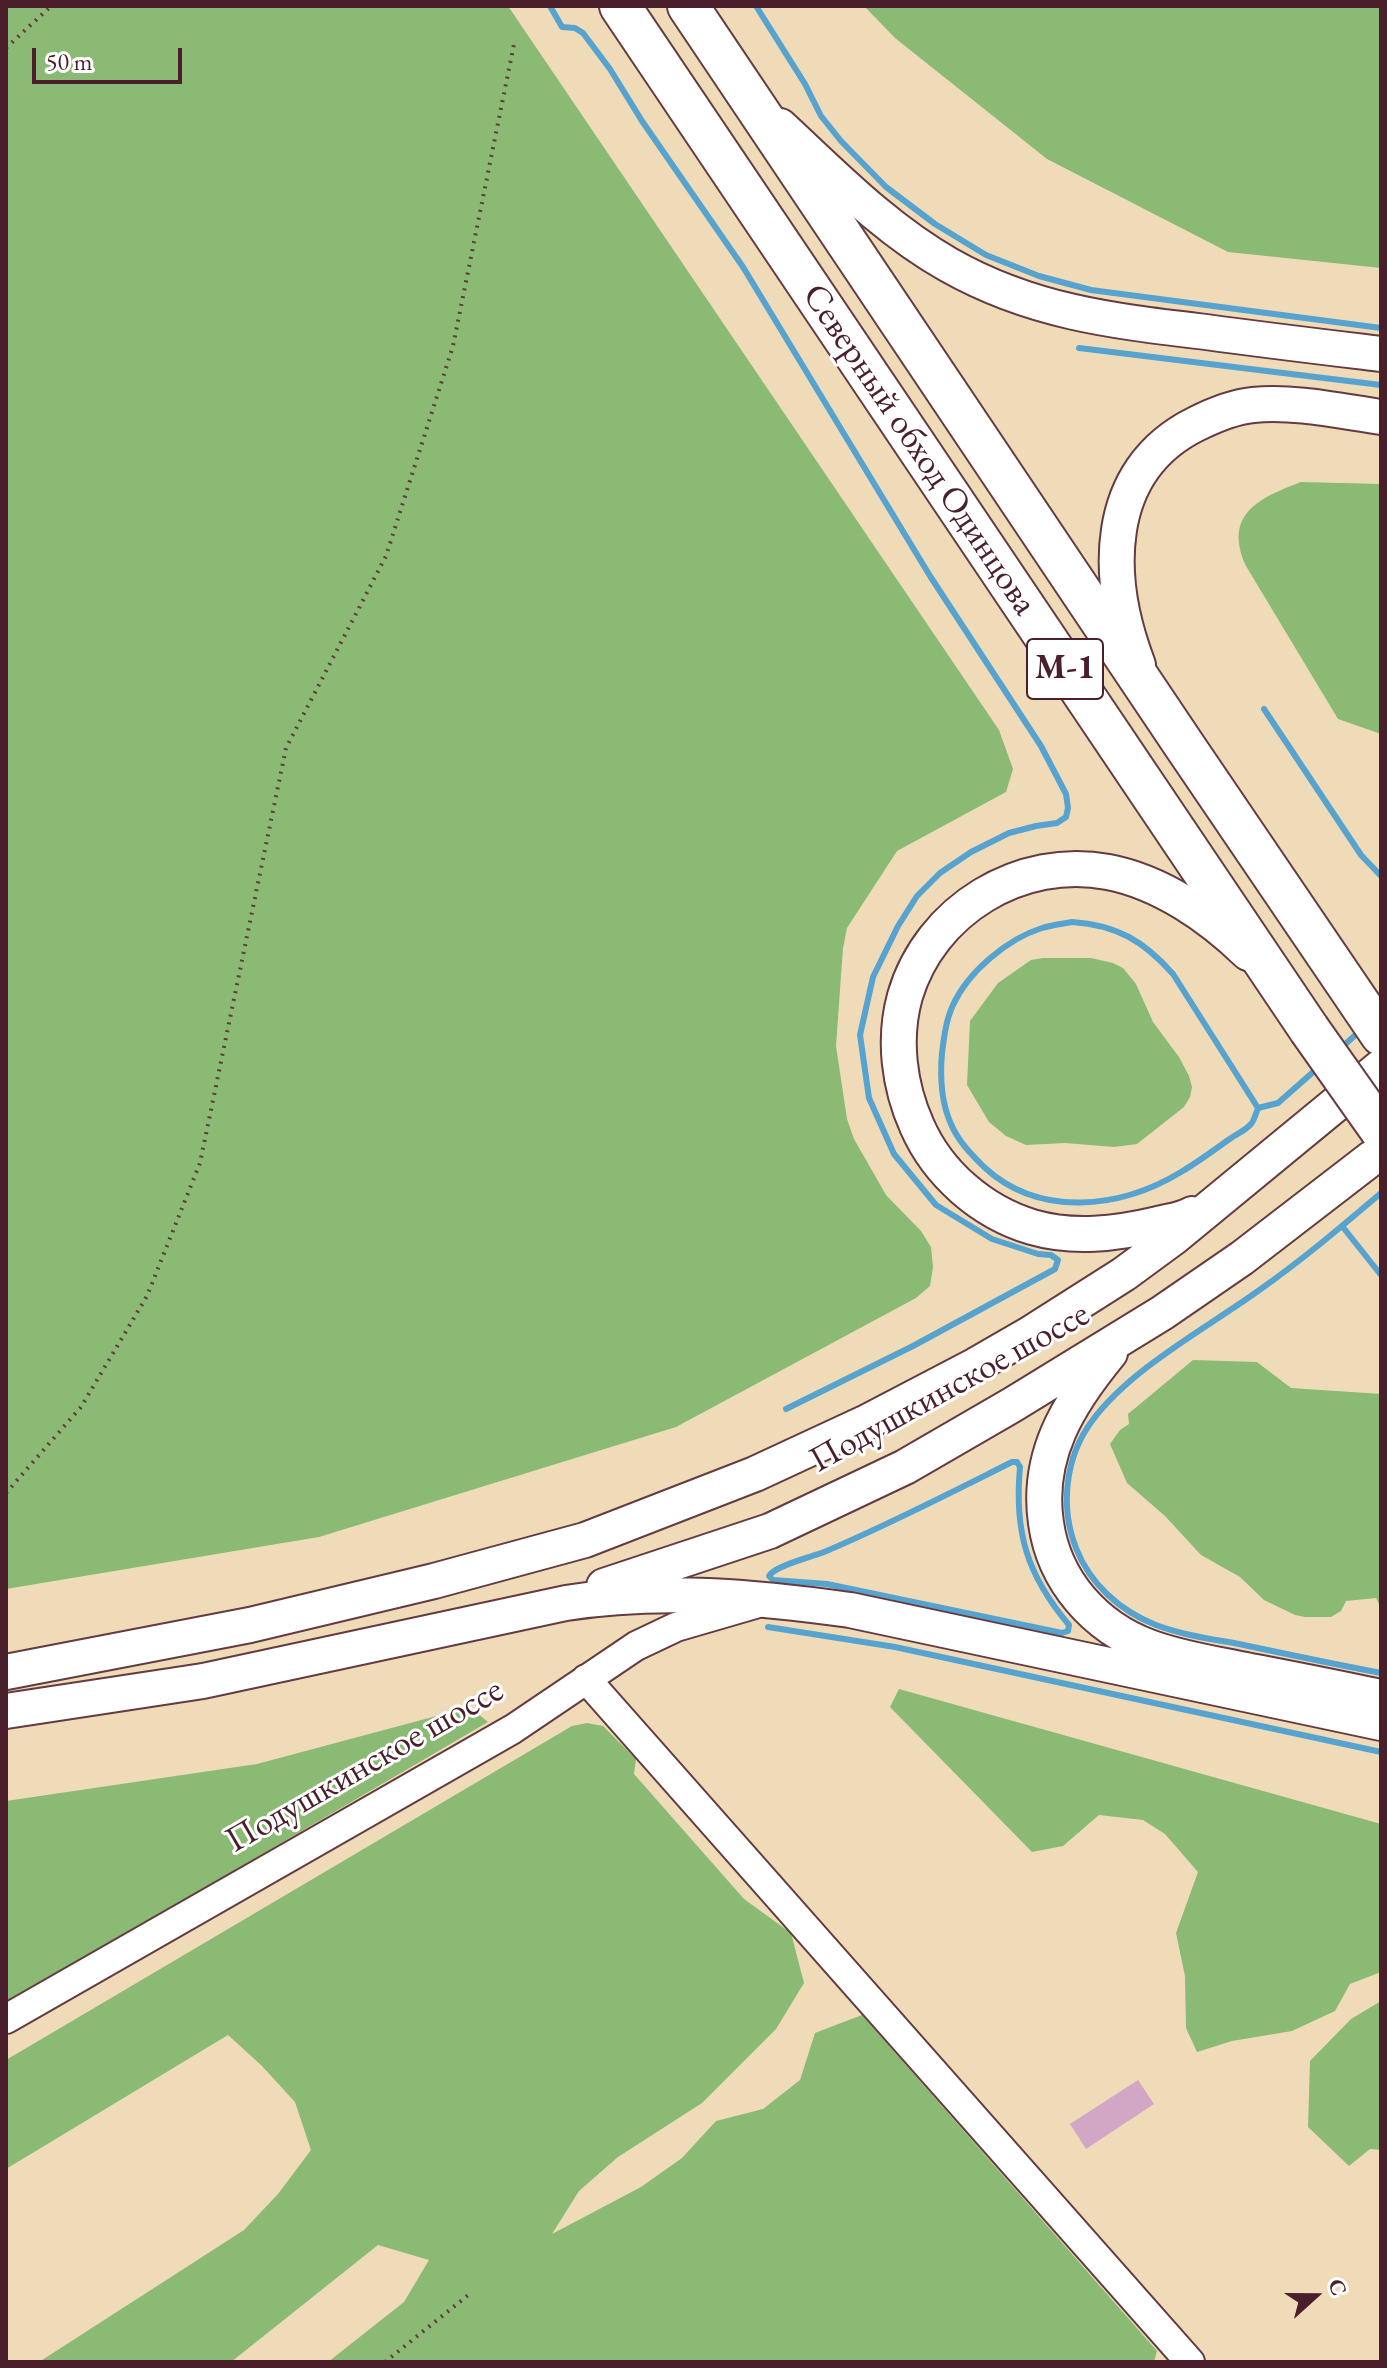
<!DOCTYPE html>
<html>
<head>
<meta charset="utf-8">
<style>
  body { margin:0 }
  #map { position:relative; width:1387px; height:2368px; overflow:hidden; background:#f0dbb9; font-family:"EB Garamond",serif }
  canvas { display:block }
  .frame { position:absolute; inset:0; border:8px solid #4a1f2b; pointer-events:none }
  .north { position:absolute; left:1275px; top:2256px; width:80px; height:80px; -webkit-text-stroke:6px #fff; paint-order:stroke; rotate:69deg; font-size:22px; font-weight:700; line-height:32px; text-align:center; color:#4a1f2b }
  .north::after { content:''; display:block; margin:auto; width:28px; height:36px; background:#4a1f2b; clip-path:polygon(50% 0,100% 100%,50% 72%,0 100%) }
  .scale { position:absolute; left:32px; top:48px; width:150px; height:36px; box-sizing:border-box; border:4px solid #4a1f2b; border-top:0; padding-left:10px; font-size:24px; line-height:28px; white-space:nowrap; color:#4a1f2b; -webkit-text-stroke:6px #fff; paint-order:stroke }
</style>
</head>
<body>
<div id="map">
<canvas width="1387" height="2368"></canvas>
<div class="frame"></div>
<div class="north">С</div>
<div class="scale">50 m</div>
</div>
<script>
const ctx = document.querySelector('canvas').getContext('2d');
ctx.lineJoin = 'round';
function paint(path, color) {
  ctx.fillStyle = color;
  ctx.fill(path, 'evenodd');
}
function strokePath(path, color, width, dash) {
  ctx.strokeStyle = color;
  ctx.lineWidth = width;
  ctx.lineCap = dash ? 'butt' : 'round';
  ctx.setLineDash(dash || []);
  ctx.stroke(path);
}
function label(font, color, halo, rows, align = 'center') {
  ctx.font = font + ' "EB Garamond",serif';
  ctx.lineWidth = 6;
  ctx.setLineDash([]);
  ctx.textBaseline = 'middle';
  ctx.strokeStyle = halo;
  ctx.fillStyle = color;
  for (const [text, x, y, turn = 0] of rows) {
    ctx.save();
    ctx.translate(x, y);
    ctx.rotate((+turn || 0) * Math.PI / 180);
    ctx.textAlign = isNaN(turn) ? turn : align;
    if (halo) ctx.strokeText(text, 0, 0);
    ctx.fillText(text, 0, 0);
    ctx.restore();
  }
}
paint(new Path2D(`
  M6 6H508L999 730 1013 769 1006 792 897 851 847 928 843 948 836 1046 847 1119 854 1139 886 1195 921 1231 931 1247 933 1267 930 1286 916 1298 676 1427 319 1537 6 1589Z
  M864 6H1381V268L1228 252 1047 159 895 38Z
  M1301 482 1381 484V734L1338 719 1246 566C1223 514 1259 498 1301 482Z
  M1043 958H1091L1113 963 1123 968 1136 984 1153 1022 1179 1057 1189 1076 1192 1087 1190 1097 1184 1107 1137 1144 1114 1147 1065 1143 1026 1145 1006 1136 989 1122 967 1085 970 1021 998 983 1031 960Z
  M1193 1360 1257 1362 1291 1388 1381 1394V1608L1376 1598 1346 1601 1341 1611 1331 1617H1305L1295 1615 1264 1600 1240 1577 1201 1555 1165 1516 1127 1483 1110 1444 1120 1430 1129 1424 1128 1414Z
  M899 1689 1381 1824V1972L1350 1984 1335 2011 1292 2031 1232 2041 1197 2052 1186 2028 1185 1976 1176 1933 1198 1872 1165 1834 1143 1820 1099 1815 1063 1846 1032 1852 890 1707Z
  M470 1707 488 1722 6 2004V1801L257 1764Z
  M587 1723 603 1726 636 1759 634 1774 744 1899 791 1933 804 1983 776 2029 702 2103 618 2157 579 2191 552 2234 641 2187 682 2158 716 2121 763 2109 800 2080 815 2033 862 2015 1157 2351 1154 2362H328L404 2302 429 2260 378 2245 231 2362H39L244 2230 278 2194 311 2150 295 2102 261 2065 228 2035 6 2169V2060L572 1726Z
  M1381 2001V2150L1370 2149 1349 2166 1308 2127 1310 2061 1351 2019Z`), '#8aba74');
strokePath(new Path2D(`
  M550 6 562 27 575 28 583 33 610 69 642 121 743 267 930 576 1041 746 1066 794 1068 808 1066 817 1057 823 1036 826 1009 833 971 852 940 873 917 896 898 926 873 977 860 1035 869 1098 894 1154 936 1205 992 1239 1038 1254 1051 1255 1058 1260 1055 1269 913 1346 786 1409
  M756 6 805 84 821 116 841 141 886 187 935 224 986 255 1039 276 1091 290 1381 328
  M1079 348 1381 385
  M1264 709 1361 855 1381 876
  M1072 922C1117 925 1144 941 1173 974L1258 1108C1256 1113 1254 1121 1251 1124 1246 1130 1237 1134 1231 1138 1214 1150 1198 1162 1181 1172 1120 1209 1039 1218 984 1167 971 1154 958 1141 951 1124 941 1102 940 1076 942 1053 944 1037 946 1020 953 1005 968 972 1007 939 1042 928 1052 925 1062 924 1072 922Z
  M1341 1048 1362 1029
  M1258 1108 1278 1103 1320 1066
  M1381 1193C1341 1227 1301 1261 1258 1291 1205 1329 1130 1369 1092 1421 1065 1457 1060 1507 1076 1548 1090 1584 1120 1611 1156 1625 1182 1635 1212 1639 1239 1644 1286 1654 1334 1664 1381 1673
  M1342 1226 1381 1275
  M1012 1462H1017L1020 1467C1014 1532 1027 1575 1069 1625L1068 1631 1062 1633 827 1584 773 1580 769 1576C774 1566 811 1557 824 1552 888 1525 950 1493 1012 1462Z
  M768 1627 895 1647 1381 1752`), '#56a3cf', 6);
paint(new Path2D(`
  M1138 2080 1154 2104 1086 2149 1070 2124Z`), '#d2a7c5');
const minor = new Path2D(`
  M586 1679 1190 2362
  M6 2019 513 1729 636 1646 676 1627 755 1604`);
const major = new Path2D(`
  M780 126C833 175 885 229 949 265 1032 312 1113 321 1206 332 1264 340 1323 347 1381 354
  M1138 665C1105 579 1101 471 1196 424 1214 415 1233 407 1253 405 1295 401 1339 411 1381 417
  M1192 1214C1182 1220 1169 1221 1158 1224 1116 1234 1073 1239 1032 1227 982 1212 938 1174 917 1126 899 1086 893 1039 905 996 930 910 1021 855 1108 872 1161 882 1211 917 1248 953
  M1110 1353C1068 1404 1036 1456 1046 1523 1054 1581 1095 1627 1149 1647 1181 1659 1217 1664 1250 1671 1294 1679 1337 1688 1381 1697
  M604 1586 770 1531 905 1467 1012 1405 1162 1313 1242 1258 1381 1151
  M6 1672 250 1625 434 1581 585 1540 755 1474 865 1423 976 1365 1028 1335 1124 1274 1173 1238 1381 1067
  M6 1711 203 1681 566 1603C661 1588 756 1597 850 1610L1381 1723`);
const highway = new Path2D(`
  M620 6 1309 1029
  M688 6 1184 745 1381 1035`);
strokePath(minor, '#633b40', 32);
strokePath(major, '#633b40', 38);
strokePath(highway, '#633b40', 44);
strokePath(new Path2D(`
  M6 48 51 6
  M6 1493 81 1407 147 1296 200 1163 286 748 386 556 453 346 514 44
  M385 2362 472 2292`), '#633b40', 4, [2, 6]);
strokePath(minor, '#fff', 28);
strokePath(major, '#fff', 34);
strokePath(highway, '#fff', 40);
const highwayBridge = new Path2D(`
  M1309 1029 1381 1131`);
strokePath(highwayBridge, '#633b40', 44, []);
strokePath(highwayBridge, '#fff', 40);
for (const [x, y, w] of [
  [1065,669,76]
]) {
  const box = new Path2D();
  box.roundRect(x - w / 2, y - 30, w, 60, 6);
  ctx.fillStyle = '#fff';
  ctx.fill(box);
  strokePath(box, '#4a1f2b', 2);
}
label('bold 34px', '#4a1f2b', null, [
  ["М-1",1065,669]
]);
label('36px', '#4a1f2b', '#fff', [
  ["Северный обход Одинцова",919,450,56],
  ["Подушкинское шоссе",950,1388,-29],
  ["Подушкинское шоссе",365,1766,-30]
]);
</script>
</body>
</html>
